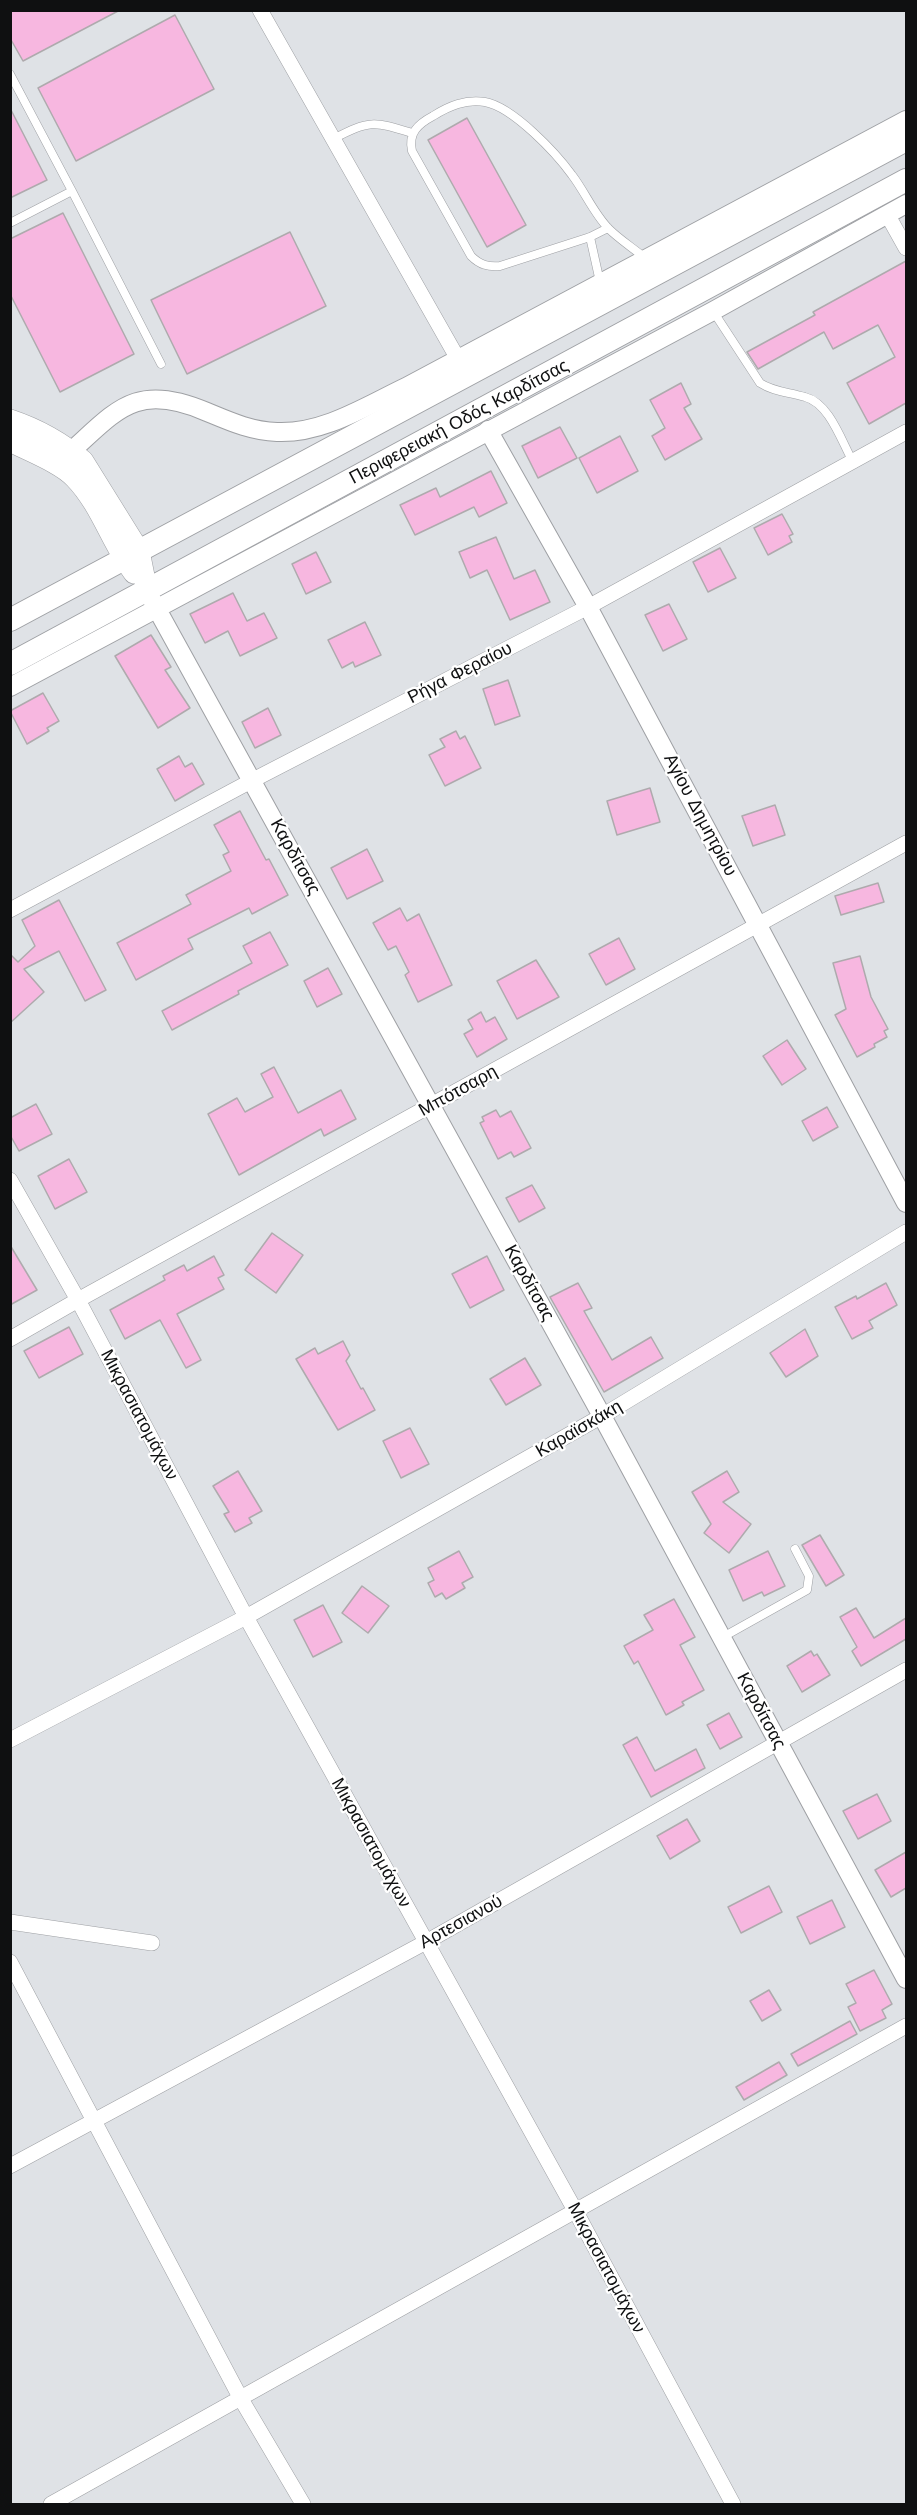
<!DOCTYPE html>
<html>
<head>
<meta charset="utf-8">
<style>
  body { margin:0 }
  #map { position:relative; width:917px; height:2515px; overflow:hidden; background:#dfe2e6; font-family:"Work Sans",sans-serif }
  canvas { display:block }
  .frame { position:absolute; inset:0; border:12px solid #0f1011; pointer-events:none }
</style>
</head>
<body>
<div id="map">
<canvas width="917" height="2515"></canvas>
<div class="frame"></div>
</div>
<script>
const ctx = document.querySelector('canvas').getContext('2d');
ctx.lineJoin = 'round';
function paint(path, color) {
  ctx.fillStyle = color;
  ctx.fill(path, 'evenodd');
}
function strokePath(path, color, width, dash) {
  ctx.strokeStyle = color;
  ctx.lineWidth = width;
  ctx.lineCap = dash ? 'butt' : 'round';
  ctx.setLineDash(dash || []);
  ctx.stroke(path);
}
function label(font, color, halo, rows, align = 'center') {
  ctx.font = font + ' "Work Sans",sans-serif';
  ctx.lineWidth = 4.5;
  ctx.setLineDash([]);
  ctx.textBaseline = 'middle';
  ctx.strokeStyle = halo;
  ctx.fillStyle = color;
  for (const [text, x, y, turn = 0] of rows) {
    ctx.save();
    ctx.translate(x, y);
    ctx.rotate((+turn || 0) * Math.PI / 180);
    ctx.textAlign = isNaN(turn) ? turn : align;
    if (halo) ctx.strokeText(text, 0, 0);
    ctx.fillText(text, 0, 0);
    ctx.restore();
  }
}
const building = new Path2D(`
  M10 10H120L23 61 10 38Z
  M175 15 214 89 76 161 38 88Z
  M10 108 47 180 10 198Z
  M467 118 526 225 487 247 428 140Z
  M63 213 134 354 60 392 10 294V239Z
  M290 232 326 306 187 374 151 300Z
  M906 261V403L869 424 847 383 895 357 878 325 833 349 824 332 758 369 747 352 815 315 813 312Z
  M681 383 691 404 684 408 702 439 665 460 652 436 665 428 650 400Z
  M560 427 577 458 538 478 522 446Z
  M620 436 638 471 597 493 579 458Z
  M491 471 507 503 479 517 474 507 415 535 400 505 436 488 440 497Z
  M782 514 793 534 789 536 792 542 768 555 754 528Z
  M496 537 514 579 535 570 550 602 510 620 487 570 470 578 459 552Z
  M720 548 736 578 708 592 693 562Z
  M316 552 331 582 306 594 292 564Z
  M233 593 247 621 264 613 277 638 240 656 228 631 205 643 190 614Z
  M669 604 687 639 663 651 645 615Z
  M365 622 381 655 355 667 353 662 342 668 328 640Z
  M151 635 171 667 165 670 190 708 158 728 115 656Z
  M508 680 520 716 495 725 483 689Z
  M43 693 59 721 47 728 49 731 27 744 10 711Z
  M268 708 281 735 255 748 242 722Z
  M456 731 460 739 465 736 481 768 445 786 429 755 445 747 440 739Z
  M179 756 185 767 192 763 204 784 175 801 157 769Z
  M650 788 660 822 617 835 607 801Z
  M775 805 785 835 753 846 742 816Z
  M240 811 266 860 269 859 288 895 252 914 249 908 188 939 193 949 136 980 117 943 191 904 186 895 231 871 223 855 229 852 214 825Z
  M367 849 383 881 347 899 331 868Z
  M878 883 884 902 841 915 835 896Z
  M59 900 106 990 85 1001 59 951 24 969 44 992 10 1023V954L18 962 35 946 22 920Z
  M400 908 407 921 419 914 452 985 418 1002 405 975 409 972 396 946 388 950 373 923Z
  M270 932 288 965 238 991 239 994 172 1030 162 1011 252 963 243 946Z
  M619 938 635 969 606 985 589 954Z
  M860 956 871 997 888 1029 884 1031 887 1037 874 1044 875 1047 857 1057 835 1015 846 1009 833 963Z
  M536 960 559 997 517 1019 497 981Z
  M328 968 342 994 317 1007 304 981Z
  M481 1012 486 1022 495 1017 507 1039 477 1057 464 1034 473 1029 468 1020Z
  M787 1040 806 1069 782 1085 763 1056Z
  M274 1067 298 1113 341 1090 356 1119 324 1136 321 1129 239 1175 208 1114 237 1098 245 1112 273 1097 261 1074Z
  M36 1104 52 1134 19 1151 10 1135V1118Z
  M827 1107 838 1127 813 1141 802 1121Z
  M496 1110 500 1117 511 1111 531 1148 514 1157 511 1152 498 1159 480 1123 484 1121 482 1117Z
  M69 1159 87 1192 55 1209 38 1176Z
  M532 1185 545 1208 519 1222 506 1198Z
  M272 1233 303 1255 276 1293 245 1270Z
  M10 1245 37 1290 10 1305Z
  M214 1256 224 1275 218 1278 224 1289 177 1314 201 1360 186 1368 160 1320 125 1339 110 1310 165 1280 163 1276 184 1265 187 1271Z
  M487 1256 504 1290 470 1308 452 1274Z
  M578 1283 592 1308 584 1311 612 1360 651 1337 663 1358 604 1392 550 1297Z
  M886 1283 897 1305 869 1321 873 1328 852 1339 835 1307 856 1296 857 1299Z
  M69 1327 83 1354 39 1378 24 1351Z
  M805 1329 818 1356 786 1377 770 1353Z
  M343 1341 350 1355 346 1361 361 1389 363 1388 375 1410 338 1430 296 1359 315 1348 318 1354Z
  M525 1358 541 1385 506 1405 490 1379Z
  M410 1428 429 1464 401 1478 383 1441Z
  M238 1471 262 1511 249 1518 252 1523 235 1532 224 1514 229 1512 213 1486Z
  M727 1471 739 1492 723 1502 751 1524 729 1553 704 1533 711 1524 692 1492Z
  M820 1535 844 1575 826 1586 802 1545Z
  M459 1551 473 1577 462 1583 465 1588 446 1599 442 1593 435 1597 428 1583 434 1580 428 1568Z
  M768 1551 785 1586 764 1596 762 1592 743 1601 729 1570Z
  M362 1586 389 1606 368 1633 342 1613Z
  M674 1599 695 1637 680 1645 704 1690 682 1702 684 1705 666 1715 638 1661 634 1664 624 1646 653 1630 644 1615Z
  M323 1605 342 1642 313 1657 294 1620Z
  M856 1608 874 1638 906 1618V1639L861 1666 852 1651 857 1647 840 1617Z
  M811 1651 814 1656 817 1654 830 1675 802 1692 787 1666Z
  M729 1713 742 1737 720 1749 707 1725Z
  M637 1737 655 1771 696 1749 705 1768 651 1797 623 1745Z
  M877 1794 891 1821 858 1839 843 1811Z
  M687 1819 700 1841 670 1859 657 1836Z
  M906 1852V1888L891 1897 875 1870Z
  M769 1886 782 1912 741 1933 728 1907Z
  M832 1900 845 1927 810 1944 797 1917Z
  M874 1970 892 2004 882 2010 886 2018 860 2031 848 2007 856 2003 846 1984Z
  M769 1990 781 2010 762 2021 750 2001Z
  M850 2021 857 2034 798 2066 791 2054Z
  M779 2062 787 2075 744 2100 736 2087Z`);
paint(building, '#f7b7e0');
strokePath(building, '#aeaaad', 1.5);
const service = new Path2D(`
  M10 74 72 191 10 223
  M333 139C370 120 373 121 412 133
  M72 191 161 364
  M608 228 590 237 500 266C488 267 480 265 471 256L412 151C408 133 418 124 433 116 449 106 465 99 485 102 513 107 556 153 572 175 585 192 594 214 609 229 619 239 633 248 645 258
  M590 237 600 282
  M713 311 760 383C774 392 789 392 805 397 829 403 841 440 852 460
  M723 1637 807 1590 809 1576 795 1549`);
const minor = new Path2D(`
  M260 10 458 359
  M887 214 906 248
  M10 910 253 780 588 607 906 432
  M10 1180 78 1300 246 1617 576 2212 733 2504
  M10 1339 78 1300 906 843
  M10 1740 246 1617 602 1416 906 1232
  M10 1922 152 1943
  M10 1962 241 2399 303 2504
  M10 2166 426 1942 906 1670
  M51 2504 906 2026`);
const tertiary = new Path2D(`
  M488 430 588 607 906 1203
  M61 460C114 415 131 379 207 412 231 422 251 431 277 432 323 434 366 406 406 387L906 120
  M147 591 602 1416 906 1979
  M10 687 713 311 906 204`);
const secondary = new Path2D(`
  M10 420C37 429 62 443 83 461L139 551 147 591
  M10 441C29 451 61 463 75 478 101 505 112 544 134 573`);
const primary = new Path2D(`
  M10 620 906 140
  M10 664 906 180`);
strokePath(service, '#9ea0a4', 9);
strokePath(minor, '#9ea0a4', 16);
strokePath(tertiary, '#9ea0a4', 20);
strokePath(secondary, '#9ea0a4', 22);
strokePath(primary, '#9ea0a4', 24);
strokePath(service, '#fff', 8);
strokePath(minor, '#fff', 15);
strokePath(tertiary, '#fff', 18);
strokePath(secondary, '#fff', 21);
strokePath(primary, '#fff', 22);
label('18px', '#0f1011', '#fff', [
  ["Περιφερειακή Οδός Καρδίτσας",459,422,-28],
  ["Ρήγα Φεραίου",460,673,-27],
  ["Αγίου Δημητρίου",700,815,62],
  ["Καρδίτσας",295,857,61],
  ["Μπότσαρη",458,1091,-29],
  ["Καρδίτσας",529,1283,61],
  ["Μικρασιατομάχων",139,1415,62],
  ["Καραϊσκάκη",579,1429,-30],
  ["Καρδίτσας",761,1711,62],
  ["Μικρασιατομάχων",371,1843,61],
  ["Αρτεσιανού",461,1922,-29],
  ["Μικρασιατομάχων",606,2268,62]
]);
</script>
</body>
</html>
